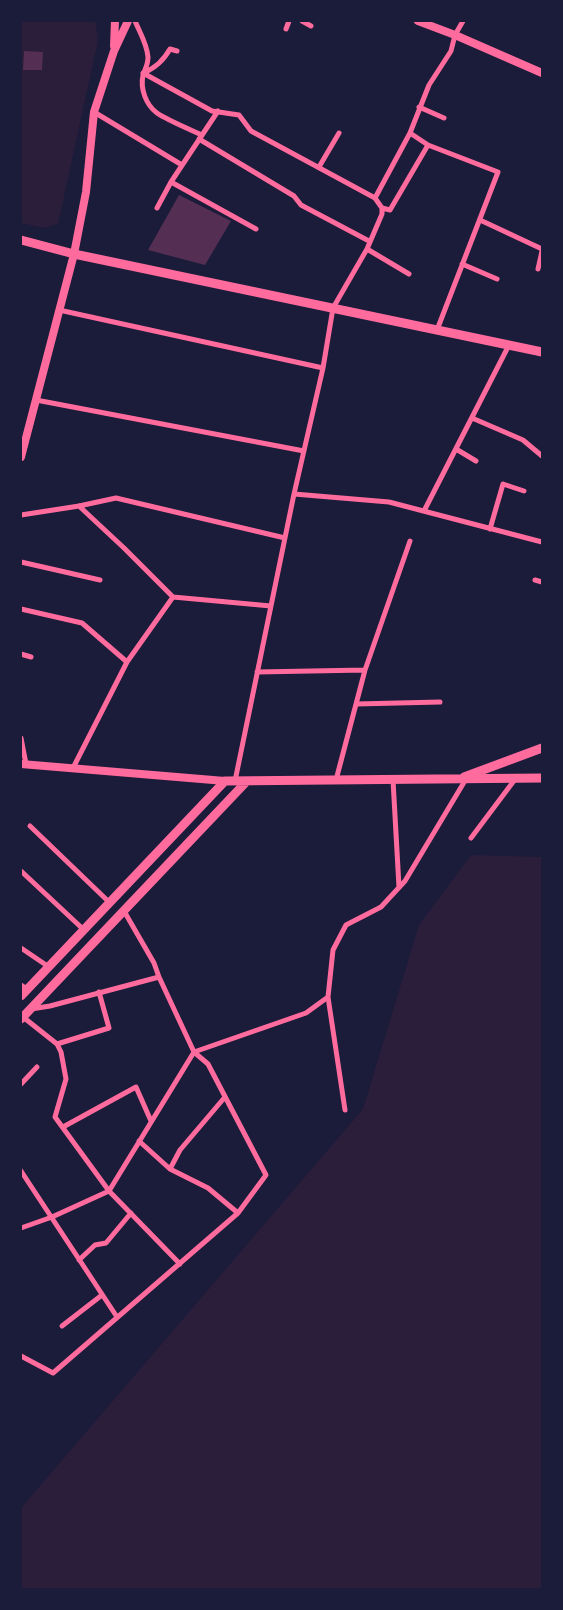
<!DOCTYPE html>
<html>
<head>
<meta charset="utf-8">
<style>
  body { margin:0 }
  #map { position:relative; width:563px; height:1610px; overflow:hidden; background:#1b1b3a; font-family:"Public Sans",sans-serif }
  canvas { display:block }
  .frame { position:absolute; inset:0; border:22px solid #1b1b3a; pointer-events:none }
</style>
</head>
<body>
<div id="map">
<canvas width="563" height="1610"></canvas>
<div class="frame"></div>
</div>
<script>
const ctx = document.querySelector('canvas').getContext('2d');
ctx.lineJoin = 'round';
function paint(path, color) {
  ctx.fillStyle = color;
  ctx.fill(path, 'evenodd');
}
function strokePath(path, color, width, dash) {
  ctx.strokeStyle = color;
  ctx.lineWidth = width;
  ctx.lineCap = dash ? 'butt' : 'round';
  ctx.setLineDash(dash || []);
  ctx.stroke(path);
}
paint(new Path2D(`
  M21 21H95L98 37 97 45 58 224 44 228 21 223Z
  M471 855 542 857V1589H21V1508L363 1109 419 925Z`), '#2a1e3b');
paint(new Path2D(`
  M24 51 43 52 42 70H23Z
  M179 195 231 221 205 265 148 250Z`), '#542f53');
strokePath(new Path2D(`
  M135 21C140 33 147 44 148 57 148 65 145 69 143 75 140 89 146 105 157 113 167 120 189 129 202 135
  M302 21 311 26
  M286 29 289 21
  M143 73 212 111 239 115 251 131 375 198 382 208 390 210 428 145
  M144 73C156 67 163 61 170 49L177 51
  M419 107 444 118
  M218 111 171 182 256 229
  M94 112 182 165
  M410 133 428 145 498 172 437 330
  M199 139 294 196 301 205 369 241
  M319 167 339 133
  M375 198 410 133 429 85 451 51 455 35 463 21
  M157 208 171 182
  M480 220 542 249
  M367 249 409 274
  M462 264 497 279
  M538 269 542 251
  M59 310 323 368
  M36 400 304 451
  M472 418 523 440 542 456
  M456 449 476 461
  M294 494 389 502 542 542
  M79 506 124 548 173 597 271 606
  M424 511 509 345
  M21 515 79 506 116 498 285 538
  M490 529 503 484 524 491
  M21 562 100 580
  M535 580 542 582
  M21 609 82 623 127 662
  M21 654 31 657
  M257 672 365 670
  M356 704 440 702
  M21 738 26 764
  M73 768 127 662 173 597
  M336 780 365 670 410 541
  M393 780 399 887
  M235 781 294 494 323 368 333 308 367 249 382 214V208
  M30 826 110 903
  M471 838 516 778
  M21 871 84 930
  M21 948 49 967
  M21 985 27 989
  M328 997 345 1110
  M31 1009 50 1006 159 977
  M23 1017 57 1044 61 1052 66 1079 55 1117 109 1191 180 1264
  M57 1044 109 1028 99 992
  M21 1084 37 1067
  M63 1127 136 1087 151 1121
  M139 1141 170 1169 208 1188 238 1213
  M170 1169 180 1150 225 1097
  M21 1171 117 1317
  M21 1228 52 1217 109 1191 194 1052 306 1013 328 997 333 950 346 925 381 907 405 881 466 779
  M79 1260 95 1245 106 1243 131 1213
  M62 1326 102 1295
  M21 1356 53 1373 238 1213 266 1175 208 1064 194 1052 159 977 154 963 124 911`), '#ff6b9d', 5);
strokePath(new Path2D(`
  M418 21 455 35 542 73
  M114 46 115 21
  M21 457 74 254 86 192 94 112 114 51 128 21
  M21 764 225 781`), '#ff6b9d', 8);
strokePath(new Path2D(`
  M21 240 74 254 542 352
  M464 777 542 748
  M21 996 225 781 542 778
  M21 1019 247 781`), '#ff6b9d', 9);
</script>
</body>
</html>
